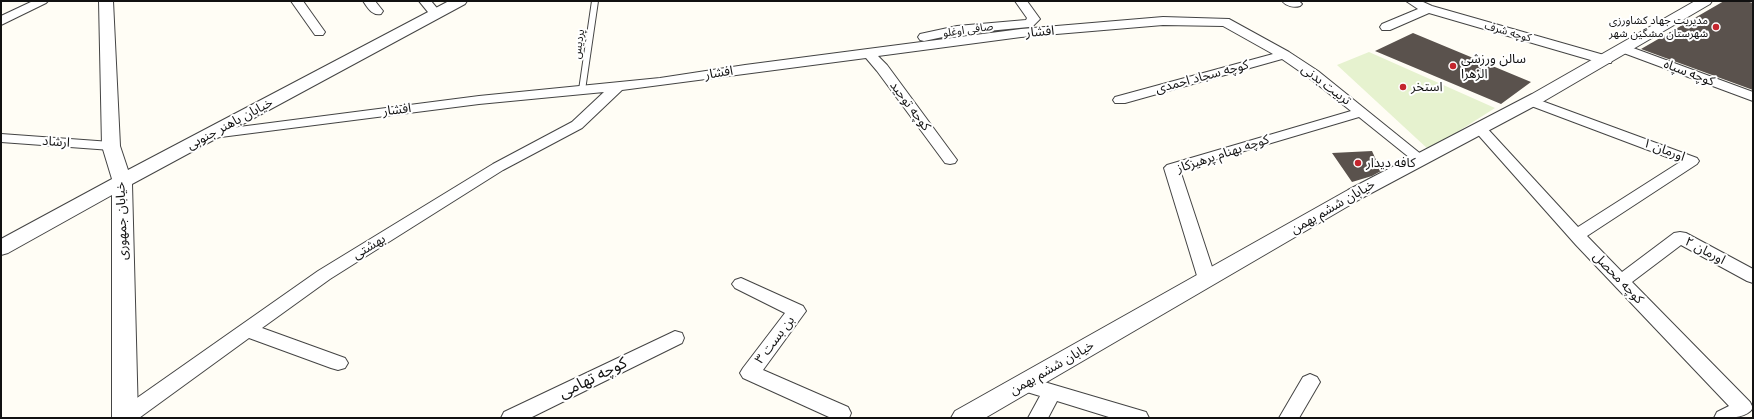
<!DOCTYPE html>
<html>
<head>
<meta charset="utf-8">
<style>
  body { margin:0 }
  #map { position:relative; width:1754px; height:419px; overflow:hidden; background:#fffdf5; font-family:Lora,serif }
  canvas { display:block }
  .frame { position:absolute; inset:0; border:2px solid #111; pointer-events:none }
</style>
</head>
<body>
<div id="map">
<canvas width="1754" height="419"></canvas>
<div class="frame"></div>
</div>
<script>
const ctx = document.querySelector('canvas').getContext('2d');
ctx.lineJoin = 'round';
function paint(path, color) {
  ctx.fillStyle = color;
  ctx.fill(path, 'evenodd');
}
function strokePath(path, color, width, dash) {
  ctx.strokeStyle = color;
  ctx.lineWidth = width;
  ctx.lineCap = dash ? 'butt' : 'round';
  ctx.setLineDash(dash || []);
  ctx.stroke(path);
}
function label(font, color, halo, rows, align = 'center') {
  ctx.font = font + ' Lora,"Noto Sans Arabic",serif';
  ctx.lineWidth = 4;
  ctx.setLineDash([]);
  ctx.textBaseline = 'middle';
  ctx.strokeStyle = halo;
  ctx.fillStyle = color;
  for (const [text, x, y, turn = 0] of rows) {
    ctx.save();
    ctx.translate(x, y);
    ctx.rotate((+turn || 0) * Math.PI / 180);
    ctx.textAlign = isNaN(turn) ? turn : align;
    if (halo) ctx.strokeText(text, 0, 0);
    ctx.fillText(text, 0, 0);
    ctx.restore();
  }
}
paint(new Path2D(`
  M1369 52 1495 108 1429 150 1337 65Z`), '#e6f2cf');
paint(new Path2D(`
  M1724 1H1746L1753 3V90L1641 49Z
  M1413 33 1531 82 1501 104 1375 51Z
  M1372 151 1381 171 1372 176 1352 182 1332 153Z`), '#5a524d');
const service = new Path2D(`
  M582 90 595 1`);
const minor = new Path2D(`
  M33 1H48L46 3 1 25V16Z
  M291 1H303L325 32 323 35H315Z
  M363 1H375L383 11 381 14C372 16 368 8 363 1Z
  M419 1H431L442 14 440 17H432Z
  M1015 1H1027L1040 19 1033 26 1029 27 957 34 924 41 920 40 918 37 920 34 957 26 1026 20 1027 18Z
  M1282 1H1299L1302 4 1300 6C1294 8 1286 6 1282 1Z
  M1406 1H1421L1432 6 1611 57 1612 60 1611 63H1601L1429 13 1390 30H1382L1380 27 1382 24 1418 9Z
  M1163 17 1229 19 1289 52 1318 71 1427 159 1425 162 1420 163 1415 162 1359 117 1180 170 1216 279 1213 283 1207 285 1201 283 1198 279 1164 168 1167 165 1351 111 1308 77 1282 59 1125 103H1115L1113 100 1115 97 1273 54 1223 26 1163 25 1021 37 878 56 887 65 957 160 955 163 950 164 945 163 877 71 866 58 622 90 582 128 503 170 330 279 262 328 345 358 348 363 345 368 338 370 331 368 249 338 139 418H114L117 412 318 271 493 164 572 122 604 92 479 104 213 138 208 137 206 134 208 131 479 96 660 78 745 65 1021 29Z
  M1625 45 1753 92V101L1621 52 1619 49 1621 46Z
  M1531 97 1697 158 1699 161 1697 164 1587 236 1622 272 1674 233 1680 232 1686 233 1753 269V283L1747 281 1681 245 1632 282 1750 402 1753 408C1746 419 1728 418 1714 418L1717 412 1729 406 1576 245 1473 129 1475 126 1480 125 1485 126 1578 227 1680 162 1526 104 1524 101 1526 98Z
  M1 134 111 142 116 143 118 146 116 149 111 150 1 142Z
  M741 278 803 306 806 311 763 370 848 407 851 413 849 418H829V417L743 378 740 373 743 368 785 313 735 288 732 284 735 280Z
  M675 331 682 333 684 338 682 343 530 418H501L504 412Z
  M1310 374 1317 377 1320 382 1299 418H1279L1303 377Z
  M1024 376 1146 412 1149 418H1112L1057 401 1048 418H1028L1040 396 1017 389 1014 384 1017 379Z`);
const tertiary = new Path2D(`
  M99 1H113L120 146 128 170 449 1H467L465 4 132 184 138 418H112V195L8 253 1 255V239L112 179 102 146Z
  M1695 1H1712L1710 4 1544 101 1362 198 985 418H951L955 411 1348 190 1532 94Z`);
strokePath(service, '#444', 8);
strokePath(minor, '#444', 2);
strokePath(tertiary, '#444', 2);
strokePath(service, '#fff', 6);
paint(minor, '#fff');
paint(tertiary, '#fff');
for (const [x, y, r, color] of [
  [1716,27,4,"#c4262e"],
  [1453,66,4,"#c4262e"],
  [1403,87,4,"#c4262e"],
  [1358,163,4,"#c4262e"]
]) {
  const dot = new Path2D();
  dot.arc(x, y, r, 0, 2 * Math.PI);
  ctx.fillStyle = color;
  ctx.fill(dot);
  strokePath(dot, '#fff', 1.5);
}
label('11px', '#111', '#fff', [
  ["مدیریت جهاد کشاورزی",1708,21],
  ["شهرستان مشگین شهر",1708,34]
], 'right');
label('11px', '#111', '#fff', [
  ["صافی اوغلو",968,30,-8],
  ["کوچه شرف",1508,32,16],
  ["پردیس",579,44,-82]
]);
label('13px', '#111', '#fff', [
  ["افشار",1040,32,-5],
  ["افشار",719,73,-9],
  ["کوچه سپاه",1689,73,21],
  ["کوچه سجاد احمدی",1202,77,-15],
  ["تربیت بدنی",1326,85,37],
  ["کوچه توحید",910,106,53],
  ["افشار",397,110,-7],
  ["خیابان باهنر جنوبی",230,124,-28],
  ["ارشاد",56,142,4],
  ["اورمان ۱",1664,150,20],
  ["کوچه بهنام پرهیزکاز",1223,154,-18],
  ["خیابان ششم بهمن",1333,207,-30],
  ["خیابان جمهوری",122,221,-92],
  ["بهشتی",369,247,-31],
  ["اورمان ۲",1705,251,28],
  ["کوچه محصل",1618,278,46],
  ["بن بست ۳",775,340,-53],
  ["خیابان ششم بهمن",1052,368,-30]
]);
label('13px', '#111', '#fff', [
  ["سالن ورزشی",1461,59],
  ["الزهرا",1461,74],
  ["استخر",1411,87],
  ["کافه دیدار",1366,163]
], 'left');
label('16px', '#111', '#fff', [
  ["کوچه تهامی",593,378,-26]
]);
</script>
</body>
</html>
